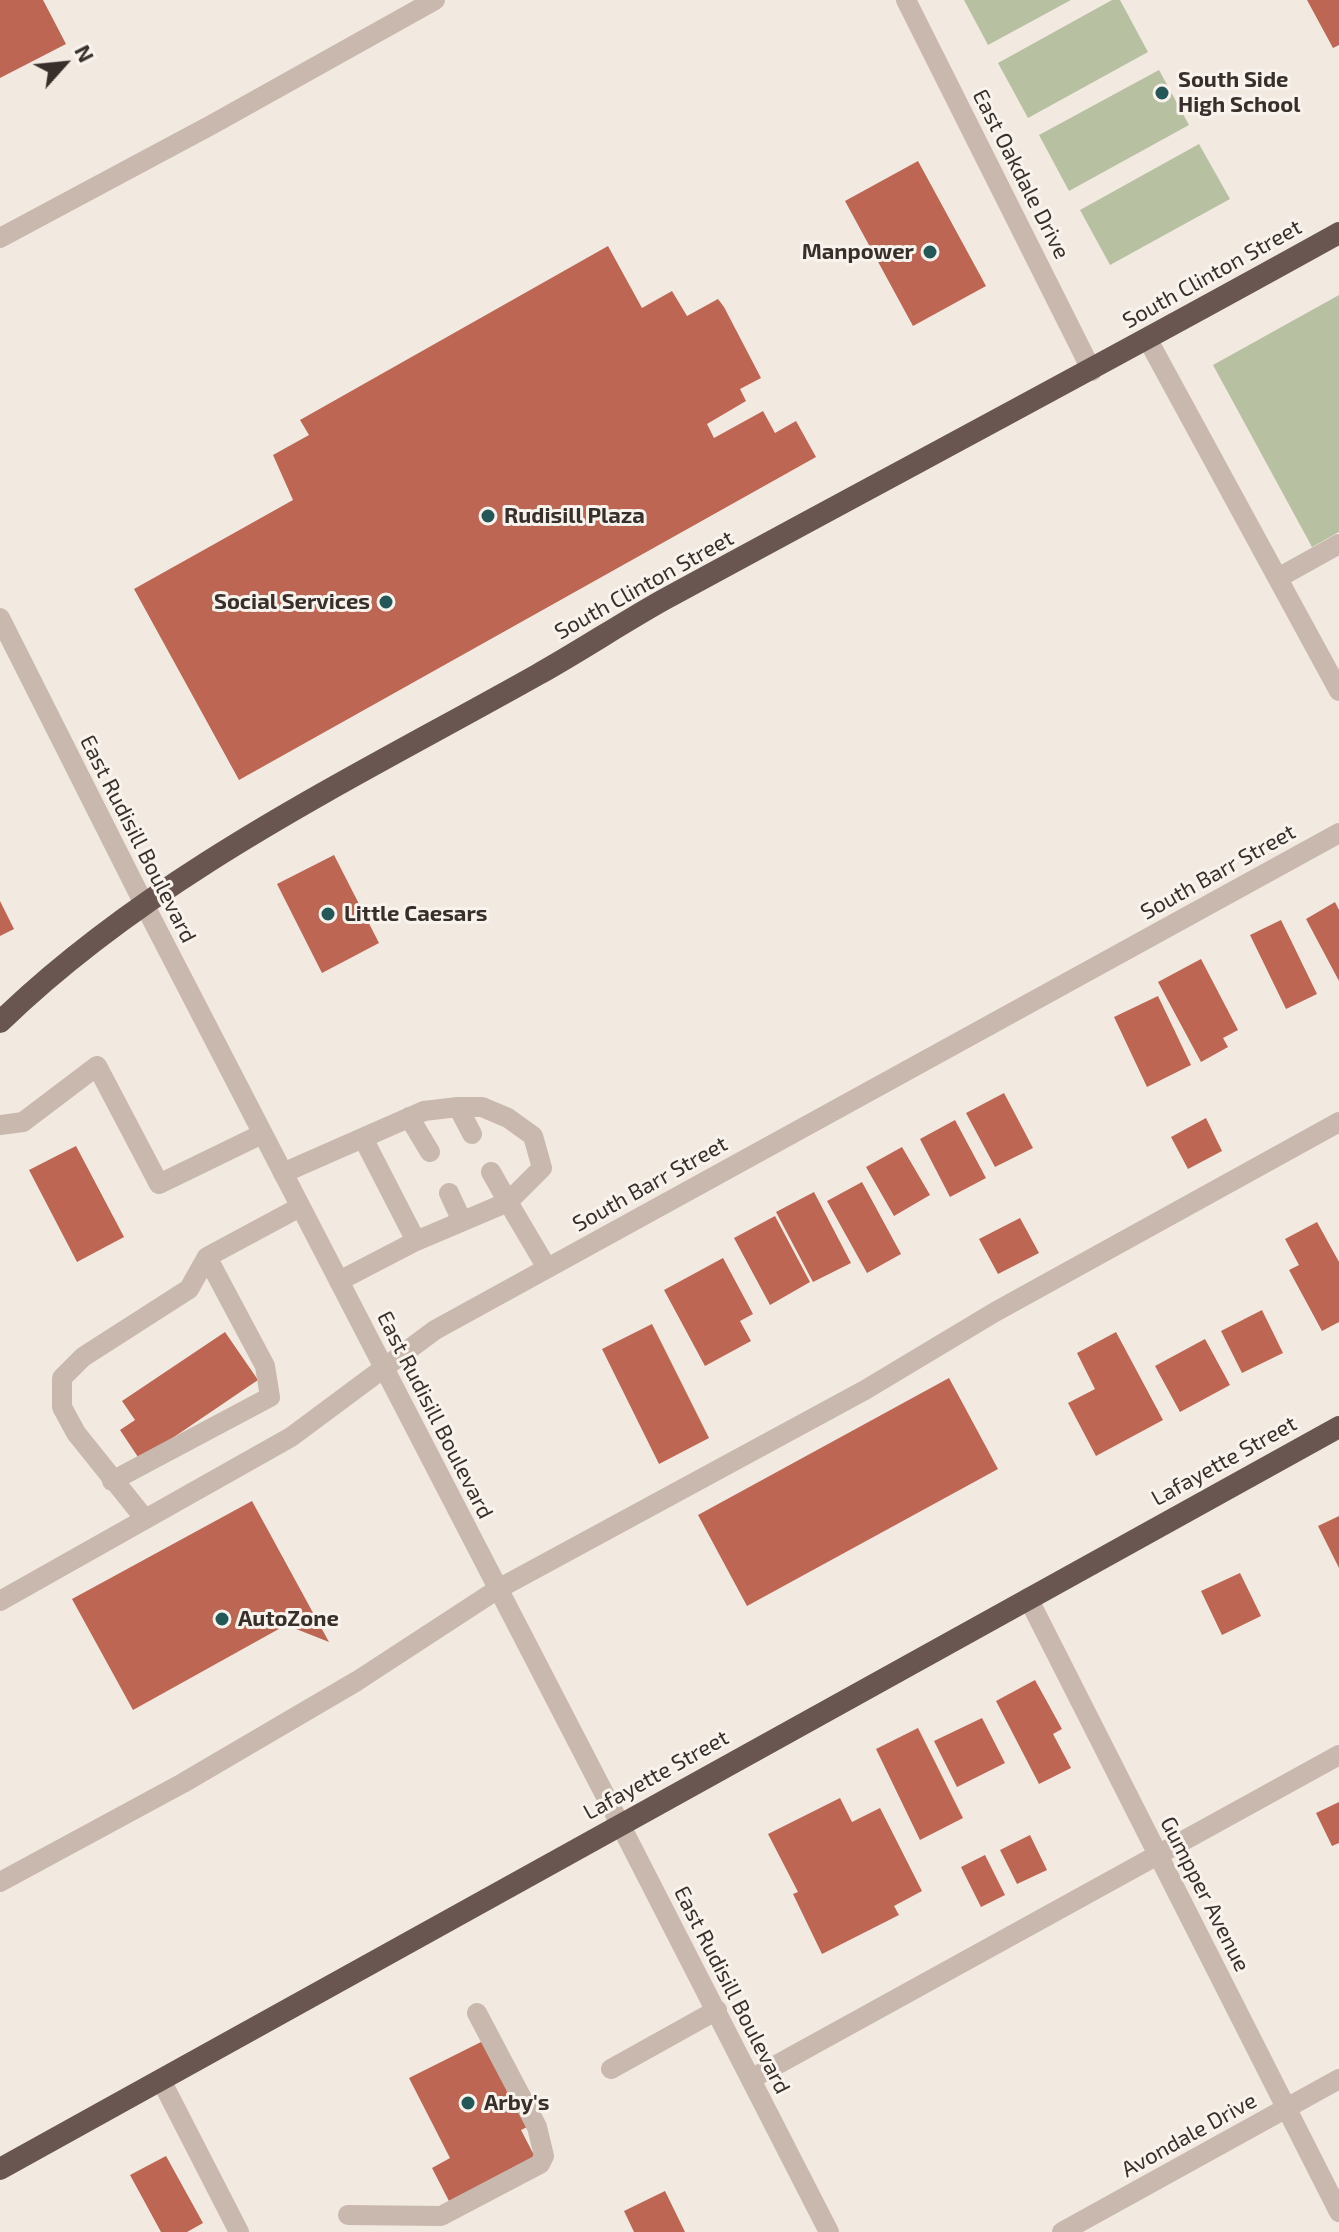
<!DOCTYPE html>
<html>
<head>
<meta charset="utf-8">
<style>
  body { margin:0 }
  #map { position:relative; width:1339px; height:2232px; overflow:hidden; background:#f2e9e1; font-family:"Exo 2",sans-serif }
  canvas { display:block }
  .north { position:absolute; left:24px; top:24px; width:80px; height:80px; -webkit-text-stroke:6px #f9f3ed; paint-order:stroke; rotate:63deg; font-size:22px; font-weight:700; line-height:32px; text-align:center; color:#382f2b }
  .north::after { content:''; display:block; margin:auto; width:28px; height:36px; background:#382f2b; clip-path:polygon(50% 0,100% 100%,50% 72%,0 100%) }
</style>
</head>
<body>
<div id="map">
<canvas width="1339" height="2232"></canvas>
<div class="north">N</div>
</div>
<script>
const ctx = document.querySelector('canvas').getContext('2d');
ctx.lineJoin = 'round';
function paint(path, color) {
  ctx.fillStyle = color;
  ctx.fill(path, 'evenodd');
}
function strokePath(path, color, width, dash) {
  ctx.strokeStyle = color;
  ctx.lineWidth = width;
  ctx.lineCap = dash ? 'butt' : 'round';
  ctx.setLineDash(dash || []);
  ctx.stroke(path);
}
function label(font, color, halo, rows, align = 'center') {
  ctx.font = font + ' "Exo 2",sans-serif';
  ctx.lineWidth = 6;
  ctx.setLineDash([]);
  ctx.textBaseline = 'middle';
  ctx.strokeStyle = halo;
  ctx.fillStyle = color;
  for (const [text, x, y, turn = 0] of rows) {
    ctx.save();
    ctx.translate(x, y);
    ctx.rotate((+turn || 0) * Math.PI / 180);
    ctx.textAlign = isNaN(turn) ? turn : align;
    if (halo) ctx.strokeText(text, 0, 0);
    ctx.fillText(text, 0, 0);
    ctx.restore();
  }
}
paint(new Path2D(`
  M964 0H1071L988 45Z
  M1112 0H1120L1148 52 1028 118 998 63Z
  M1159 70 1189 125 1069 191 1039 135Z
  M1199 144 1230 199 1110 265 1080 210Z
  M1339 295V532L1312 547 1213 365Z`), '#b8c0a2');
paint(new Path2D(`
  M0 0H43L66 44 0 78Z
  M1307 0H1339V45L1333 48Z
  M918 161 986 286 913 326 845 201Z
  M608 246 642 308 672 291 687 316 718 299 724 307 761 378 740 389 746 401 707 424 714 438 763 411 775 433 796 421 816 457 239 780 134 589 293 500 273 455 309 435 300 420Z
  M334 855 379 943 322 973 277 884Z
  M0 901 14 929 0 936Z
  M1335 902 1339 910V981L1306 919Z
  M1281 920 1317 994 1286 1009 1250 935Z
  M1201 959 1238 1030 1223 1038 1228 1047 1201 1062 1158 982Z
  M1158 996 1191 1065 1147 1087 1114 1017Z
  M1004 1093 1033 1148 995 1167 966 1113Z
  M1206 1118 1222 1151 1188 1169 1171 1137Z
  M955 1120 986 1178 950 1197 920 1139Z
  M76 1146 124 1237 77 1262 29 1170Z
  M902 1147 930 1195 894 1216 866 1167Z
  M862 1182 901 1254 867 1273 827 1201Z
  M814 1192 851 1263 813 1282 776 1212Z
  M775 1216 810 1282 770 1305 734 1238Z
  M1020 1218 1039 1253 998 1274 979 1239Z
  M1317 1222 1339 1262V1322L1322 1331 1289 1270 1299 1265 1285 1239Z
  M723 1258 753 1314 740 1321 751 1341 705 1366 664 1290Z
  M1262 1310 1283 1353 1242 1373 1221 1331Z
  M652 1324 709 1438 659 1464 602 1349Z
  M225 1332 258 1380 140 1460 120 1430 135 1420 122 1401Z
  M1116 1332 1163 1420 1096 1456 1068 1403 1095 1389 1077 1353Z
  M1205 1339 1230 1385 1180 1412 1155 1366Z
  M949 1378 998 1469 747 1606 698 1515Z
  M252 1501 329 1642 286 1625 133 1710 72 1599Z
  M1339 1516V1568L1318 1526Z
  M1240 1573 1261 1616 1222 1635 1201 1591Z
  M1035 1680 1062 1729 1053 1734 1071 1768 1039 1784 996 1701Z
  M982 1718 1005 1763 957 1787 934 1741Z
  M918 1728 963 1818 920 1840 876 1749Z
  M840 1798 852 1822 880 1808 922 1891 894 1906 899 1915 822 1954 793 1894 798 1892 768 1834Z
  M1339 1802V1843L1332 1846 1316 1813Z
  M1030 1835 1047 1870 1017 1884 1000 1850Z
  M985 1855 1005 1895 981 1907 961 1867Z
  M483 2041 527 2127 521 2130 535 2157 449 2201 432 2168 450 2158 409 2078Z
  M166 2156 203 2223 187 2232H161L130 2175Z
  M665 2191 685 2232H634L624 2211Z`), '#bd6654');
strokePath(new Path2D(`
  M0 238 213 124 435 0
  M1278 578 1339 544
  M458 1107 472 1134
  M409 1117 430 1152
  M0 1125 23 1122 97 1066 159 1184 262 1134
  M363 1138 416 1241 508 1202 491 1172
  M283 1173 424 1111 458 1107H482L508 1118 533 1136 542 1168 508 1202 547 1268
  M449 1193 462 1221
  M339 1281 416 1241
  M112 1481 270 1397 265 1366 207 1257
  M145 1519 76 1433 62 1407V1378L83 1357 189 1289 207 1257 300 1207
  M0 1882 183 1783 357 1681 498 1589 865 1390 995 1312 1339 1122
  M611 2069 717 2010
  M751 2079 1339 1755
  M348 2215 441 2216 540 2164 544 2156 537 2127 477 2013`), '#c9b8ad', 20);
strokePath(new Path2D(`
  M906 0 1092 371
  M1148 340 1339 691
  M1028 1598 1339 2212
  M0 1601 291 1437 435 1330 1339 833
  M620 1824 829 2232
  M161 2080 239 2232
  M1062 2232 1339 2079`), '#c9b8ad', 20);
strokePath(new Path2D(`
  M0 618 144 904 620 1824`), '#c9b8ad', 20);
strokePath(new Path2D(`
  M0 1022C154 873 352 779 537 675 580 651 622 623 665 599 889 477 1116 357 1339 233
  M0 2169 1339 1427`), '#695650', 22);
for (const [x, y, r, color] of [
  [1162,93,8,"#245757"],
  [930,252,8,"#245757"],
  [488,516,8,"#245757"],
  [386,602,8,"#245757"],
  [328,914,8,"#245757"],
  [222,1619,8,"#245757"],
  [468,2103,8,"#245757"]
]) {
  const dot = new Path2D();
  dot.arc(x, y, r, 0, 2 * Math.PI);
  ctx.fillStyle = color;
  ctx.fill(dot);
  strokePath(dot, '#f9f3ed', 3);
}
label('bold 22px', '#382f2b', '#f9f3ed', [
  ["South Side",1178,80],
  ["High School",1178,105],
  ["Manpower",914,252,"right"],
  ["Rudisill Plaza",504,516],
  ["Social Services",370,602,"right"],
  ["Little Caesars",344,914],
  ["AutoZone",238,1619],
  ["Arby's",484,2103]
], 'left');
label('22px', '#382f2b', '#f9f3ed', [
  ["East Oakdale Drive",1021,174,63],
  ["South Clinton Street",1212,274,-29],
  ["South Clinton Street",644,585,-29],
  ["East Rudisill Boulevard",138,839,63],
  ["South Barr Street",1218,872,-29],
  ["South Barr Street",650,1184,-29],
  ["East Rudisill Boulevard",435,1415,63],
  ["Lafayette Street",1224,1461,-29],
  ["Lafayette Street",656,1775,-29],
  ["Gumpper Avenue",1205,1894,63],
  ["East Rudisill Boulevard",732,1990,63],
  ["Avondale Drive",1189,2135,-29]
]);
</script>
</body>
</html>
